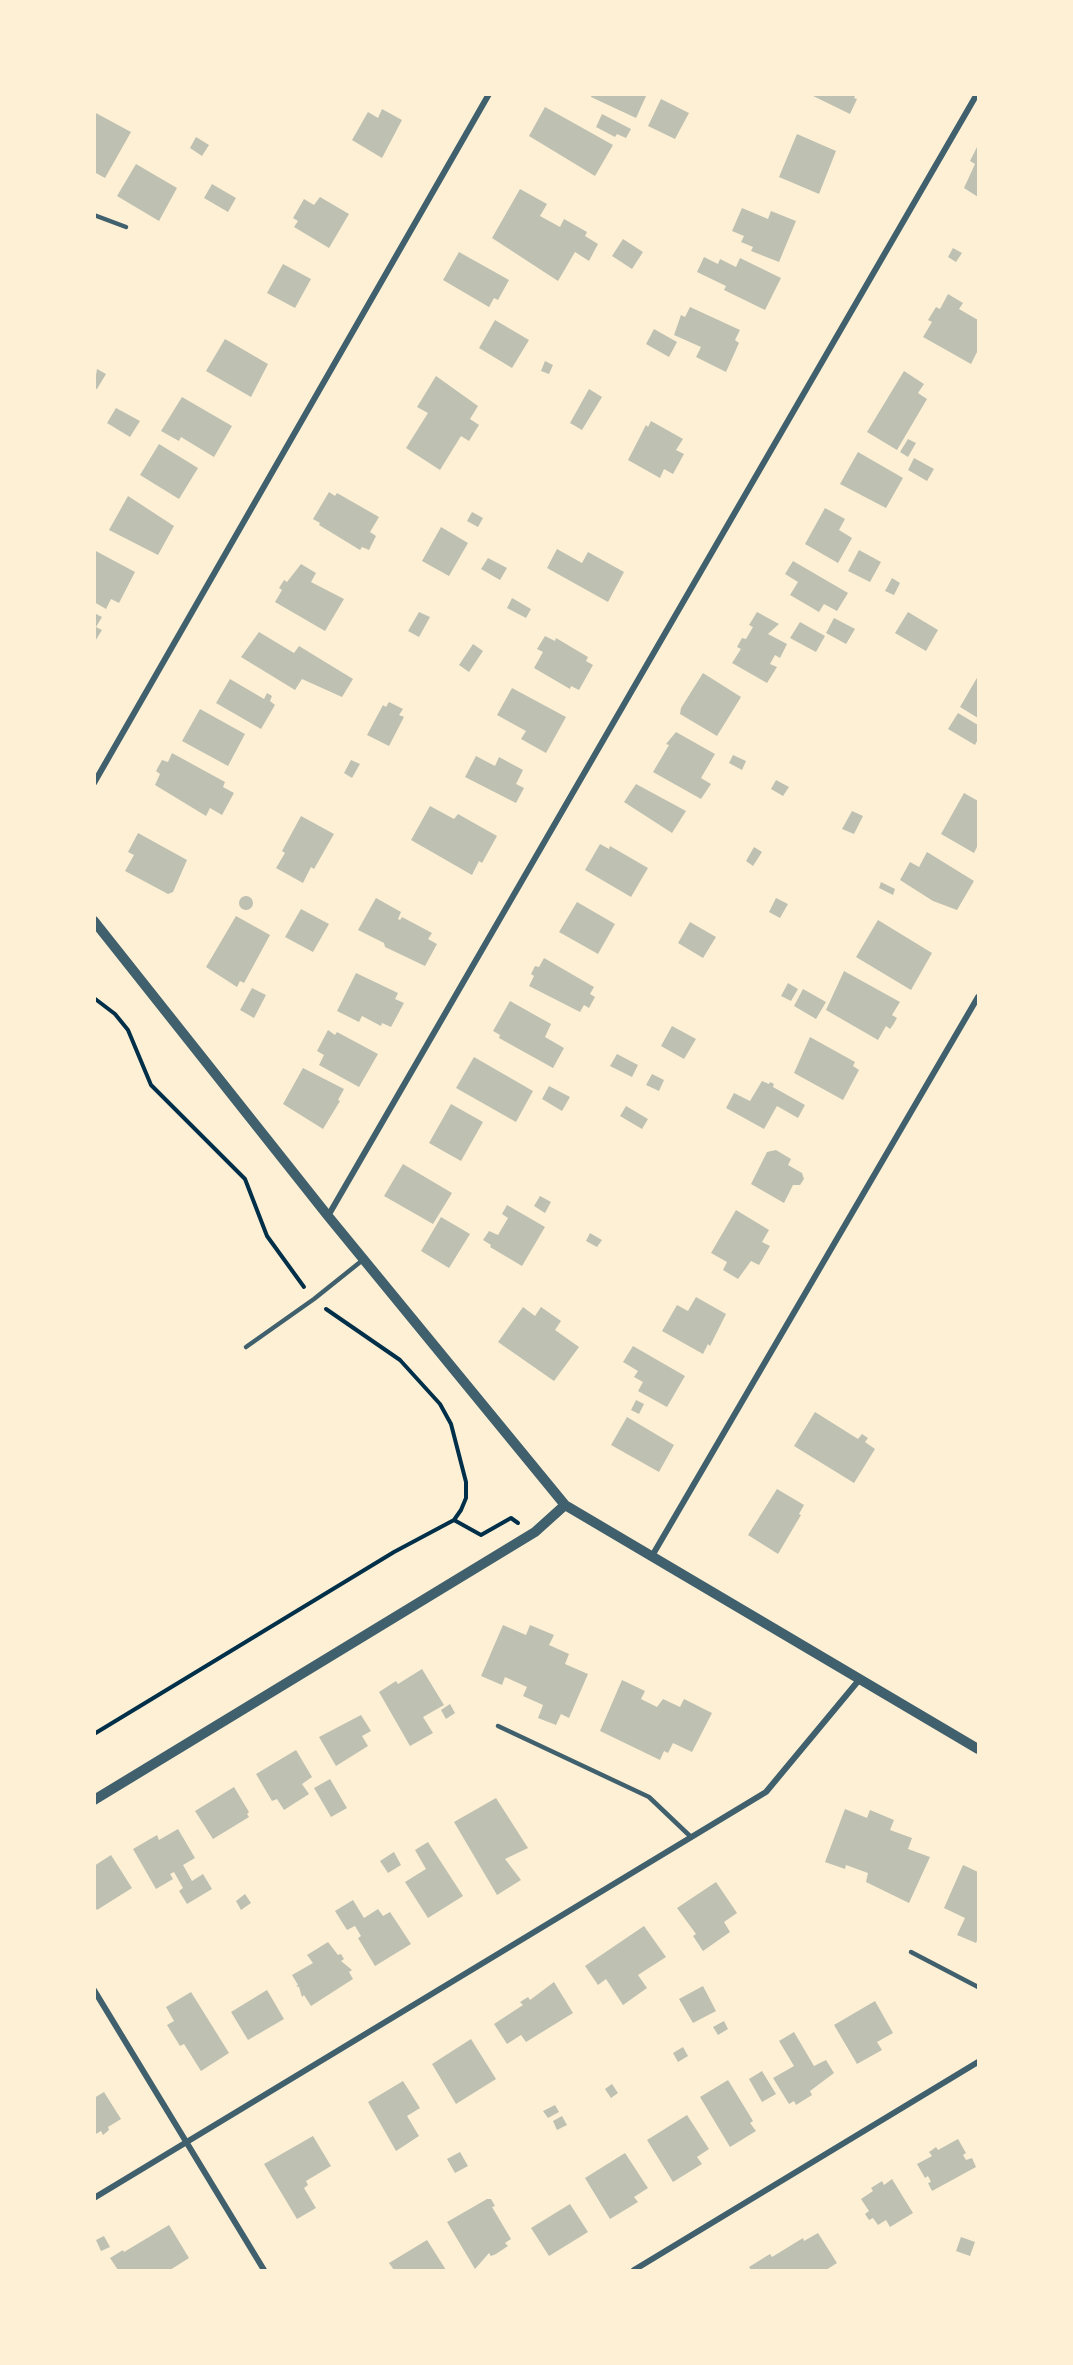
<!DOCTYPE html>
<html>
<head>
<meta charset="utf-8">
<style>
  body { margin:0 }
  #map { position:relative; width:1073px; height:2365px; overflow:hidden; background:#fdf0d5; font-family:Merriweather,serif }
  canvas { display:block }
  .frame { position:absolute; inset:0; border:96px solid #fdf0d5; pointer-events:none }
</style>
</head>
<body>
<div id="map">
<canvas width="1073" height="2365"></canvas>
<div class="frame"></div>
</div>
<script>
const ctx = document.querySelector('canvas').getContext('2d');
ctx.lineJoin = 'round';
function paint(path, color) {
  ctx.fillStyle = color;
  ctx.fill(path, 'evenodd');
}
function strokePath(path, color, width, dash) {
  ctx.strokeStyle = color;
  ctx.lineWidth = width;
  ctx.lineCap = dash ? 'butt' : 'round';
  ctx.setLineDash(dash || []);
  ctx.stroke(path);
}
paint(new Path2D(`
  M592 94H647L636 118 591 97Z
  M809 94H856L854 98 857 99 850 114Z
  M661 99 689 113 675 139 648 126Z
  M545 107 613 145 595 176 529 136Z
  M382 109 402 120 382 158 352 140 368 112 378 118Z
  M94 112 131 132 105 178 94 172Z
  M602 114 631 129 626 138 617 134 615 137 596 127Z
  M797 134 836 151 819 194 779 177Z
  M196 137 209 145 202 156 190 148Z
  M978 145V197L964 188 975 164 970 161Z
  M136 164 177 188 159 221 117 196Z
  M212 184 236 198 228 212 204 198Z
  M520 189 547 204 540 216 560 227 564 219 587 232 585 236 598 244 589 261 575 252 558 281 492 238Z
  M320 197 349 214 329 248 294 227 298 221 293 218 304 199 314 205Z
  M742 208 768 219 771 211 796 221 779 262 751 251 753 247 741 242 744 236 732 231Z
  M623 239 643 252 632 269 612 256Z
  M953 248 962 253 956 262 948 257Z
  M459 252 509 280 498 300 494 298 489 307 443 280Z
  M704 257 718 264 720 259 736 267 740 258 781 278 765 310 724 290 726 286 697 272Z
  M283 264 311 279 295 308 267 293Z
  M948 294 963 303 959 309 978 320V350L971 364 923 337 932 322 928 320 936 307 940 309Z
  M690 307 740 330 735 340 739 343 726 372 696 357 701 347 674 335 681 315 685 317Z
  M495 320 529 340 512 368 479 348Z
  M654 329 677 342 669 357 646 344Z
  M225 339 268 364 251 397 206 371Z
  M545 361 553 365 549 374 541 371Z
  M97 369 106 374 97 389 94 388Z
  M904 371 924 384 918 393 927 399 897 450 867 432Z
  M436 376 478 406 470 419 479 425 469 441 461 436 440 470 406 448 428 413 417 407Z
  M589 389 602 397 582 430 570 423Z
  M182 397 232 426 214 457 181 437 179 441 161 431Z
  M116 408 140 421 130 437 107 423Z
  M651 421 683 439 676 450 684 454 673 474 664 469 660 478 628 460 646 425 648 427Z
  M908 439 916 443 908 457 900 452Z
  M159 444 198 468 179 499 140 475Z
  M858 452 903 478 886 508 840 484Z
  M914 458 934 469 927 481 908 470Z
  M329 492 335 496 337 493 379 517 370 532 376 536 369 550 362 547 360 550 319 525 320 523 313 519Z
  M128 496 174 526 158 555 109 530Z
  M825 508 845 519 839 530 852 538 838 563 805 544Z
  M472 512 483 518 478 527 467 521Z
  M441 527 468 543 449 576 422 561Z
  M557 549 582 563 588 552 624 572 608 602 547 568Z
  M94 550 135 572 119 603 111 599 106 609 94 602Z
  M859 550 881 562 870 582 848 571Z
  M488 558 507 568 500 580 481 569Z
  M793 561 848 593 837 611 824 604 819 612 790 595 798 582 785 574Z
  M301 564 316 573 311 582 344 599 325 631 275 602 282 590 279 588 284 580 287 582Z
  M892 578 900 583 894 595 885 591Z
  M512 598 531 609 526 618 507 608Z
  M419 612 430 617 419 637 408 631Z
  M757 612 779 624 768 634 787 644 780 658 775 655 770 664 777 667 767 683 732 663 741 649 737 647 742 638 746 639 753 627 749 625Z
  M908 612 938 630 926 651 895 633Z
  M94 613 102 617 96 627 102 630 94 643Z
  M834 618 855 629 846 644 826 633Z
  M800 622 825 636 816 652 790 638Z
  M259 632 294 653 299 646 353 679 342 697 302 679 295 690 241 657Z
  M545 636 555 641 556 638 588 657 586 661 593 665 579 690 571 686 570 689 534 668 543 652 537 649Z
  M473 644 483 651 469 672 459 665Z
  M703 673 741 697 717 736 680 714 681 708Z
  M978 676V718L960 707Z
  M230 679 264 699 267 693 272 696 270 701 275 705 261 729 216 703Z
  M512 688 566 717 546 753 521 739 526 731 497 715Z
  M389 702 403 709 399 715 404 717 389 746 367 735 383 705 386 707Z
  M200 709 245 734 228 766 182 741Z
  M958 713 978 725V739L975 745 948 729Z
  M676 732 715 754 701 778 711 784 701 799 653 772 669 745 666 744Z
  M172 753 225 782 223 787 234 793 222 815 210 808 206 816 155 785 160 774 156 771 162 760 168 762Z
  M733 755 746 761 742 770 729 763Z
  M476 756 495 766 499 757 523 770 516 784 524 788 516 803 465 777Z
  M351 760 360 764 352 778 344 773Z
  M776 780 789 787 783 796 771 789Z
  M636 784 686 811 672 833 624 802Z
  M964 793 978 801V845L974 853 941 834Z
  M430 806 454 819 458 814 497 836 482 863 479 861 472 875 411 840Z
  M852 811 863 816 854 834 842 829Z
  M301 816 334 834 314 869 311 867 303 883 276 868 285 853 282 851Z
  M138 833 187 860 173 892 168 894 125 871 134 855 128 852Z
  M600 844 609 849 610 846 648 868 631 897 585 870Z
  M754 847 762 852 753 866 746 861Z
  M927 852 974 881 957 910 933 901 900 880 910 862 919 867Z
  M881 882 895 889 893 895 879 888Z
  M239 903a7 7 0 1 1 14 0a7 7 0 1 1-14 0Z
  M376 898 401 912 398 919 400 920 402 917 432 933 428 939 437 944 425 966 385 947 384 943 358 930Z
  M776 898 788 904 780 918 769 912Z
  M577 902 615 924 598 954 559 932Z
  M301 909 329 924 313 952 285 937Z
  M236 916 270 935 244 983 240 981 237 987 206 967Z
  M878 920 932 953 911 990 856 957Z
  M690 922 716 937 703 958 678 943Z
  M544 958 594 987 590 994 595 997 589 1008 584 1005 580 1012 529 986 534 976 531 974 535 966 539 967Z
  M844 971 900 1002 892 1015 897 1018 893 1025 890 1029 886 1026 878 1040 826 1010Z
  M356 973 398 993 395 999 404 1003 391 1027 382 1023 381 1026 362 1016 359 1022 337 1011Z
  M788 983 798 989 791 1001 781 996Z
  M252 988 266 995 254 1018 240 1010Z
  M803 989 826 1002 816 1019 794 1006Z
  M510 1001 551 1024 545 1037 564 1048 553 1068 499 1038 500 1035 493 1031Z
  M672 1026 696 1039 684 1059 661 1046Z
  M328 1030 335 1035 337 1032 378 1054 359 1087 319 1065 324 1055 317 1051Z
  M810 1037 855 1062 853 1066 859 1070 843 1100 794 1073Z
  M617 1054 638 1065 632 1077 610 1066Z
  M474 1057 533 1091 516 1122 456 1088Z
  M303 1068 344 1089 338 1100 340 1101 323 1129 283 1104Z
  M652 1074 664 1080 659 1091 646 1085Z
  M762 1081 769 1084 770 1082 774 1084 773 1087 805 1105 798 1118 777 1106 764 1129 726 1108 734 1093 750 1101Z
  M549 1086 570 1097 562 1111 542 1099Z
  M451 1104 483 1122 461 1161 429 1143Z
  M626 1106 648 1119 642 1129 620 1116Z
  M776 1150 791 1159 788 1165 802 1173 804 1179 800 1185H793L784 1203 751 1184 767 1152Z
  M403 1164 452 1193 433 1224 384 1196Z
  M540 1196 551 1202 545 1213 534 1206Z
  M507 1205 545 1227 522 1266 490 1247 491 1245 483 1240 489 1231 498 1235 508 1218 502 1214Z
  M736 1210 769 1230 762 1242 770 1246 759 1265 751 1261 738 1279 723 1270 727 1262 711 1253Z
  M441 1217 470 1234 449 1268 421 1251Z
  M590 1233 602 1240 597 1247 586 1241Z
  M696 1297 726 1314 710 1346 708 1344 703 1354 662 1331 677 1305 688 1311Z
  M523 1307 535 1316 541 1307 561 1321 555 1330 579 1347 554 1381 498 1342Z
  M633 1346 685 1376 667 1407 638 1391 643 1382 634 1377 638 1371 623 1362Z
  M636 1400 644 1404 639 1414 631 1410Z
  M815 1412 858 1439 862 1434 868 1438 865 1442 875 1449 854 1483 794 1446Z
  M627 1417 674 1445 659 1472 611 1445Z
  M777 1489 804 1505 799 1514 801 1515 778 1554 748 1535Z
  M503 1625 526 1635 530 1625 554 1635 549 1645 569 1654 565 1664 588 1674 569 1718 561 1714 556 1725 538 1718 543 1705 523 1696 527 1687 505 1677 502 1685 481 1676Z
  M422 1669 444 1705 423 1717 433 1733 410 1746 379 1692 396 1681 398 1684Z
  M622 1680 645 1691 641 1699 657 1707 663 1699 680 1707 684 1699 712 1713 692 1752 673 1743 668 1753 664 1751 660 1760 600 1731Z
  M450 1704 455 1713 446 1719 441 1710Z
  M361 1715 371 1731 362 1736 368 1746 336 1766 319 1737Z
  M296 1750 312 1777 302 1784 309 1794 284 1810 277 1799 272 1801 256 1774Z
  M330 1779 347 1808 331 1817 314 1788Z
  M234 1787 249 1812 247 1814 249 1817 213 1839 195 1811Z
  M496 1798 528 1848 505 1859 521 1880 497 1895 454 1822Z
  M845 1809 867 1818 870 1810 894 1820 890 1830 912 1838 908 1849 930 1857 909 1903 866 1882 868 1873 846 1865 845 1869 825 1862Z
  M178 1829 195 1858 183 1865 192 1881 203 1874 212 1889 187 1904 179 1891 183 1888 174 1872 170 1874 173 1879 156 1889 133 1849 157 1835 159 1840Z
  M428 1842 463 1896 428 1918 405 1882 426 1869 415 1850Z
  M394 1852 401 1865 388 1873 380 1861Z
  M111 1855 132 1888 97 1910 94 1906V1866Z
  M963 1865 978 1872V1938L976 1943 957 1935 965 1918 944 1908Z
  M716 1882 737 1913 724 1922 730 1932 703 1951 693 1936 696 1934 677 1908Z
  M245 1894 251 1903 241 1910 236 1901Z
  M353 1900 364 1918 378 1909 383 1916 390 1912 411 1944 375 1966 358 1938 361 1936 355 1926 347 1930 335 1911Z
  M644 1926 666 1957 638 1975 647 1988 623 2005 606 1979 598 1985 585 1966Z
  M328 1942 338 1955 341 1954 344 1959 341 1961 352 1970 349 1972 353 1979 311 2006 304 1995 302 1997 299 1987 296 1986 298 1985 292 1975 313 1963 307 1955Z
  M554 1982 573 2013 526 2042 521 2035 507 2044 494 2024 523 2005 520 2002 528 1997 530 2000Z
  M703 1986 716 2011 693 2023 679 1999Z
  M267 1990 284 2019 248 2040 231 2012Z
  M191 1992 229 2053 201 2071 184 2044 180 2046 167 2025 174 2021 166 2007Z
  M875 2001 893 2033 877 2042 882 2050 857 2064 834 2025Z
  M724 2021 728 2029 718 2035 713 2027Z
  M794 2032 814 2066 826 2060 834 2073 810 2091 812 2095 796 2105 794 2101 789 2104 773 2078 794 2066 779 2041Z
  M471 2039 496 2079 456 2104 432 2064Z
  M683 2047 688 2056 678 2062 673 2053Z
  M762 2071 776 2094 762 2102 749 2079Z
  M728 2080 753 2121 750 2123 756 2131 730 2147 700 2097Z
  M403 2081 420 2108 407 2116 419 2136 396 2151 368 2102Z
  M612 2084 618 2093 611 2098 605 2089Z
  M104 2092 121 2119 108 2127 109 2130 103 2135 101 2131 94 2135V2098Z
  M555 2105 559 2112 548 2118 543 2111Z
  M687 2115 709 2149 697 2157 702 2164 673 2182 647 2140Z
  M562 2116 567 2125 557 2130 553 2121Z
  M313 2136 331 2166 306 2181 308 2185 304 2188 316 2208 297 2219 264 2164Z
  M958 2139 966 2153 963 2155 966 2160 972 2158 976 2167 932 2191 928 2183 931 2182 928 2176 925 2178 917 2164 932 2156 929 2152 932 2150 936 2147 938 2150Z
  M460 2152 468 2166 455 2173 447 2159Z
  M625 2153 648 2188 634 2197 638 2202 610 2219 585 2178Z
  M892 2179 913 2213 890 2227 886 2220 878 2225 873 2218 869 2220 865 2214 869 2211 861 2199 873 2191 871 2188 882 2181 884 2185Z
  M487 2199H491L495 2206 492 2207 511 2239 505 2243 508 2246 496 2254 491 2256 489 2253 475 2269 447 2222Z
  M570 2204 588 2232 549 2256 531 2228Z
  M169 2225 189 2258 170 2270H118L110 2258 123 2250 124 2252Z
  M818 2233 837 2263 826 2270H751L749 2267 770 2254 772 2257 803 2238 804 2241Z
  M104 2236 110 2247 101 2251 96 2240Z
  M961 2237 975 2242 970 2256 956 2251Z
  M427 2240 446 2270H394L389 2263Z`), '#bec0b2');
strokePath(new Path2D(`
  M94 998 115 1014 128 1030 151 1085 245 1179 267 1236 304 1287
  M454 1520 481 1535 511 1518 518 1523
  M94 1734 394 1552 454 1520 461 1510 466 1498V1482L451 1424 440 1404 400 1360 326 1309`), '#003049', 4);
strokePath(new Path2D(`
  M94 215 126 227
  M246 1347 314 1299 364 1259
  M498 1726 649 1797 691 1837
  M911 1952 978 1987`), '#3f606c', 4.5);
strokePath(new Path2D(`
  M94 783 489 94
  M328 1216 977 94
  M652 1556 978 997
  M94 1990 264 2270
  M94 2198 766 1792 859 1680
  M634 2270 978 2062`), '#3f606c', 6);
strokePath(new Path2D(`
  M94 921 328 1216 565 1505 978 1749
  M94 1800 535 1532 565 1505`), '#3f606c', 10);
</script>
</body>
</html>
